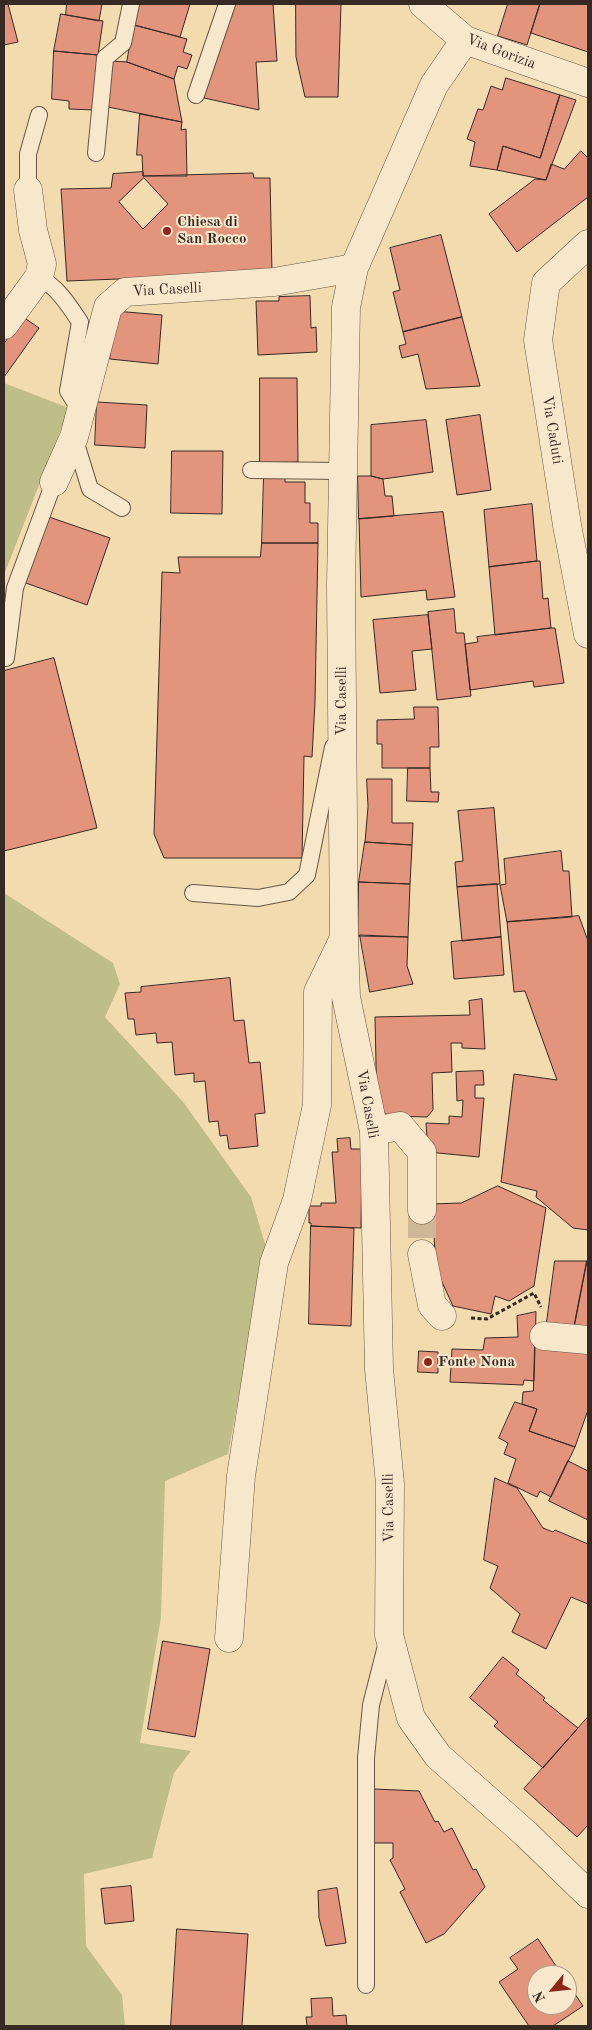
<!DOCTYPE html>
<html>
<head>
<meta charset="utf-8">
<style>
  body { margin:0 }
  #map { position:relative; width:592px; height:2030px; overflow:hidden; background:#f3dbb0; font-family:"Old Standard TT",serif }
  canvas { display:block }
  .frame { position:absolute; inset:0; border:5px solid #372924; pointer-events:none }
  .north { position:absolute; left:527px; top:1965px; width:50px; height:50px; box-sizing:border-box; background:#f7e8cc; border:1px solid #aa9c89; border-radius:50%; rotate:242deg; font-size:14px; font-weight:700; line-height:20px; text-align:center; color:#372924 }
  .north::after { content:''; display:block; margin:auto; width:18px; height:22px; background:#8f2418; clip-path:polygon(50% 0,100% 100%,50% 72%,0 100%) }
</style>
</head>
<body>
<div id="map">
<canvas width="592" height="2030"></canvas>
<div class="frame"></div>
<div class="north">N</div>
</div>
<script>
const ctx = document.querySelector('canvas').getContext('2d');
ctx.lineJoin = 'round';
function paint(path, color) {
  ctx.fillStyle = color;
  ctx.fill(path, 'evenodd');
}
function strokePath(path, color, width, dash) {
  ctx.strokeStyle = color;
  ctx.lineWidth = width;
  ctx.lineCap = dash ? 'butt' : 'round';
  ctx.setLineDash(dash || []);
  ctx.stroke(path);
}
function label(font, color, halo, rows, align = 'center') {
  ctx.font = font + ' "Old Standard TT",serif';
  ctx.lineWidth = 4;
  ctx.setLineDash([]);
  ctx.textBaseline = 'middle';
  ctx.strokeStyle = halo;
  ctx.fillStyle = color;
  for (const [text, x, y, turn = 0] of rows) {
    ctx.save();
    ctx.translate(x, y);
    ctx.rotate((+turn || 0) * Math.PI / 180);
    ctx.textAlign = isNaN(turn) ? turn : align;
    if (halo) ctx.strokeText(text, 0, 0);
    ctx.fillText(text, 0, 0);
    ctx.restore();
  }
}
paint(new Path2D(`
  M4 383 69 408 4 575Z
  M4 893 113 963 120 984 105 1017 184 1103 251 1197 266 1247 228 1454 165 1481 161 1617 140 1743 191 1751 174 1773 152 1858 84 1874 86 1946 122 1995 125 2026H4Z`), '#c0be88');
const building = new Path2D(`
  M4 4H8L18 42 4 45Z
  M67 4H102L99 21 66 15Z
  M138 4H190L180 37 134 25Z
  M236 4H273L277 61 256 62 259 110 204 98Z
  M296 4H341L338 97H305L296 57Z
  M508 4H540L527 45 498 36Z
  M540 4H588V52L531 33Z
  M61 14 103 21 98 55 54 51Z
  M134 25 187 39 183 52 192 55 187 69 178 66 174 79 127 62Z
  M54 51 98 55 95 110 69 109V101L52 99Z
  M112 61 127 62 174 79 182 122 108 107Z
  M506 78 560 95 540 158 503 146 497 170 470 166 475 142 467 139 478 109 483 110 491 86 502 90Z
  M560 95 576 100 546 180 497 170 503 146 540 158Z
  M140 114 182 122 181 130 186 129 187 176H143L142 155H137Z
  M581 151 588 158V197L517 252 489 214 535 179 546 180 551 164 564 169Z
  M143 172V176L253 173 254 178H270L272 273 67 281 61 189 111 188 113 174Z
  M144 178 168 204 143 229 119 202Z
  M441 235 462 317 403 332 393 292 400 290 390 248Z
  M310 296 311 328 316 327 317 352 258 355 256 301H279V297Z
  M115 311 162 315 158 364 110 359Z
  M23 317 39 328 4 377V344Z
  M462 317 480 386 426 389 418 354 402 358 399 346 406 344 403 332Z
  M260 378H297L298 462 260 463Z
  M97 402 147 405 145 448 95 445Z
  M480 415 491 490 457 495 446 420Z
  M426 420 433 472 383 479 371 476V425Z
  M172 451H223L222 514 171 513Z
  M264 475H285V482H305V503H310V523H318V543H262Z
  M358 476H371L383 479 385 496H392L394 516 359 519Z
  M532 504 537 561 489 567 484 510Z
  M443 512 455 597 427 600 426 590 361 597 359 519Z
  M49 517 110 538 87 605 26 583Z
  M262 543H318L315 702 312 757 304 756 302 858H164L154 834 162 572 180 573 178 557H260Z
  M537 561H540L543 599 548 598 551 628 495 635 489 567Z
  M454 609 456 633H464L471 696 437 700 428 612Z
  M428 615 432 649 412 651 416 690 380 693 373 620Z
  M551 628H555L564 683 534 687 533 681 470 690 465 644 478 642 477 637Z
  M54 658 97 828 4 851V671Z
  M414 707H438L439 747H430V768H382V744H377V720L414 719Z
  M408 768H430L431 792H439L438 802 407 801Z
  M367 779H392V823H413L412 845 365 842 368 807Z
  M494 808 500 884 457 887 455 862 463 861 458 811Z
  M365 842 412 845 410 884 359 882Z
  M561 851 563 871H569L572 917 507 922 500 885 506 884 504 859Z
  M359 882 410 884 408 937 358 936Z
  M497 884 501 937 462 941 457 887Z
  M579 916 588 941V1230L573 1228 536 1197 537 1191 501 1182 514 1074 557 1080 525 991 514 992 507 922Z
  M360 935 408 937 407 966 413 984 370 992Z
  M501 937 504 975 454 979 451 942Z
  M230 978 234 1021 244 1020 249 1063 260 1062 265 1113 255 1114 258 1146 229 1149 227 1135 220 1136 218 1121 209 1122 205 1081 194 1082V1073L175 1075 172 1042 157 1043 156 1033 136 1035 134 1019H128L125 993 141 992V987Z
  M482 999 485 1049 462 1048V1043H451L452 1072 432 1073 433 1110 427 1117 392 1116 377 1111 375 1017 470 1015 469 1001Z
  M483 1071 484 1085H475V1098H484L479 1157 428 1152 426 1123 449 1124V1116L462 1117 463 1100 457 1101 456 1072Z
  M350 1138 351 1149H362L361 1228 311 1226V1223H309V1206H321V1203H336L332 1152H338L337 1139Z
  M498 1186 546 1208 534 1286 509 1301 495 1296 491 1314 453 1306 436 1269 432 1204 461 1203Z
  M311 1226 354 1228 351 1326 309 1324Z
  M555 1261H587L573 1333 546 1329Z
  M587 1261H588V1336L573 1333Z
  M536 1312 534 1381 524 1380 523 1385 450 1382 452 1349 483 1350 485 1338 518 1337 517 1316Z
  M535 1346H588V1410L575 1447 529 1431 537 1409 522 1404 523 1392 533 1391Z
  M419 1351 438 1352V1373L418 1372Z
  M515 1402 537 1409 529 1431 575 1447 551 1497 540 1491 537 1497 508 1483 516 1459 504 1454 508 1443 499 1438Z
  M568 1461 588 1471V1520L549 1501Z
  M495 1478 517 1488 543 1528 553 1532 555 1530 588 1544V1604L571 1597 546 1649 512 1632 520 1614 490 1588 498 1566 484 1560Z
  M163 1641 210 1649 195 1737 148 1729Z
  M503 1657 519 1670 516 1674 545 1698 543 1700 578 1728 543 1768 494 1726 498 1722 470 1698Z
  M588 1717V1825L577 1837 524 1789Z
  M374 1789 419 1791 435 1822 438 1821 444 1832 452 1828 473 1870 476 1869 485 1887 444 1934 426 1943 400 1892 405 1889 390 1860 393 1858V1843H374Z
  M131 1886 134 1921 105 1924 101 1889Z
  M337 1888 346 1943 326 1946 319 1918 318 1891Z
  M177 1929 248 1934 242 2026H171Z
  M538 1939 562 1975H537V2005H567V1982L583 2006 553 2026H529L499 1982 518 1969 510 1958Z
  M332 1998 333 2016 346 2015 347 2026H307L306 2017H312L311 1999Z`);
paint(building, '#e2947c');
strokePath(building, '#372924', 1);
strokePath(new Path2D(`
  M422 1210V1254`), '#cdb794', 28, [28, 14]);
const lane = new Path2D(`
  M196 95 227 4
  M96 153 105 58 123 43 131 4
  M28 190V154L39 115
  M39 277C58 288 68 304 80 322L68 391 81 412
  M74 437 90 489 122 508
  M251 470 342 471
  M6 658 15 588 54 482
  M193 893 258 898 289 892 307 875 333 747
  M366 1985V1758L371 1705 387 1642`);
const street = new Path2D(`
  M423 4 465 40 588 83
  M465 40 434 85 354 268 346 307 341 585 344 939 346 997 374 1131 379 1369 390 1484 389 1635 411 1718 438 1756 526 1834 588 1894
  M588 244 546 283 538 340 567 525 588 634
  M4 325 39 277 42 264 33 230 28 190
  M54 482 74 437 108 307 125 292 274 282 354 268
  M374 1131 400 1126 422 1152V1210
  M422 1254 432 1305 442 1316
  M544 1336 588 1340
  M229 1638 241 1476 274 1263 297 1200 317 1105 318 992 343 940`);
strokePath(lane, '#665647', 18);
strokePath(street, '#665647', 29);
strokePath(new Path2D(`
  M471 1318 487 1319 534 1293 541 1307`), '#372924', 3, [4, 2.5]);
strokePath(lane, '#f7e8cc', 16);
strokePath(street, '#f7e8cc', 28);
for (const [x, y, r, color] of [
  [167,231,5,"#8f2418"],
  [428,1362,5,"#8f2418"]
]) {
  const dot = new Path2D();
  dot.arc(x, y, r, 0, 2 * Math.PI);
  ctx.fillStyle = color;
  ctx.fill(dot);
  strokePath(dot, '#f7e8cc', 2);
}
label('15px', '#372924', '#f7e8cc', [
  ["Via Gorizia",501,52,21],
  ["Via Caselli",167,290,-3],
  ["Via Caduti",552,430,81],
  ["Via Caselli",342,701,-90],
  ["Via Caselli",367,1104,80],
  ["Via Caselli",389,1508,-91]
]);
label('bold 15px', '#372924', '#f7e8cc', [
  ["Chiesa di",177,222],
  ["San Rocco",177,239],
  ["Fonte Nona",438,1362]
], 'left');
</script>
</body>
</html>
